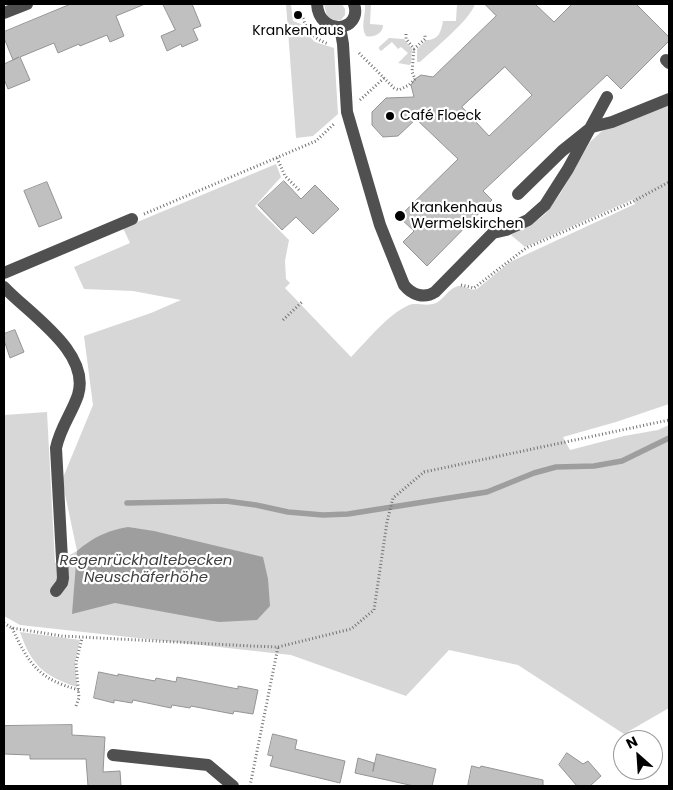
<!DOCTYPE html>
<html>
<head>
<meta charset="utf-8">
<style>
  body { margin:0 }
  #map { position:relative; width:673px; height:790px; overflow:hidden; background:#fff; font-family:Poppins,sans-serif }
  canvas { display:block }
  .frame { position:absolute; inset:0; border:5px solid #000; pointer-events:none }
  .north { position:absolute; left:613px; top:730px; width:50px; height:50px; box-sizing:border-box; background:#fff; border:1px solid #999; border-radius:50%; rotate:334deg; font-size:14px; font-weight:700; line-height:20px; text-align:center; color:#000 }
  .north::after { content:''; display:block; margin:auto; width:18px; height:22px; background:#000; clip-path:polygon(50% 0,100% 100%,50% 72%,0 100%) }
</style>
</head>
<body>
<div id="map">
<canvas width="673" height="790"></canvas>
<div class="frame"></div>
<div class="north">N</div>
</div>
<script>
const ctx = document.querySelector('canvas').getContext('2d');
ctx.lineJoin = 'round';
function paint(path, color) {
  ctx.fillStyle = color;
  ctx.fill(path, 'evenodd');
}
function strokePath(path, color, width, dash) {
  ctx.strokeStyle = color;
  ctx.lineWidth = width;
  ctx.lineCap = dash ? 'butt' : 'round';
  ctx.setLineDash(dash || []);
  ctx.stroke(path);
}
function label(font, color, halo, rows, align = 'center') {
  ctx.font = font + ' Poppins,sans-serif';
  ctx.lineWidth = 4.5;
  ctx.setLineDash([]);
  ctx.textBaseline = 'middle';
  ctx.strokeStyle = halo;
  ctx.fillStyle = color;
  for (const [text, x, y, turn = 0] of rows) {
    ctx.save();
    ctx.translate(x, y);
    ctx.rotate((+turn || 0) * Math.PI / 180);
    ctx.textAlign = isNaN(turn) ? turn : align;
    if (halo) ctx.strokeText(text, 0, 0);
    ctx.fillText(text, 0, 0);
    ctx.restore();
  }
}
paint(new Path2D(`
  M286 4H291L293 21 301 24 308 35 315 42 334 48 338 114 313 136 296 138Z
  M324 4H342L345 9V15L341 20 335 21 327 16Z
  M365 4H371L370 24 383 25C383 34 373 38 366 36 360 26 366 15 365 4Z
  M457 4H475C470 20 433 50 420 62H417V49L426 40C439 40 441 32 443 21H456Z
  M389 38 404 39 412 49 411 64 409 65 398 63 408 53 401 47 398 49 392 42 381 51 379 49V47Z
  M669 105V404L616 422 563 437 570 450 624 436 658 430 669 425V708L624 734 518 665 449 650 406 696 291 655 20 625 4 616V415L47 412 55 563 77 551 62 480 93 405 84 336 151 313 181 300 133 291 84 289 74 267 130 243 123 228 276 164 281 177 255 206 289 240 285 261 286 279 290 283 285 288 351 357C367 341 388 314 409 305 416 302 426 307 436 303 444 299 449 288 458 286 465 285 469 291 477 289L510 262 635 204 634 199 525 247 511 235 539 219 546 213 560 194 590 142 602 131Z
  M20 632 80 640 75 663 77 687C43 676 31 664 20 632Z`), '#d7d7d7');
paint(new Path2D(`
  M128 527 154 531 263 557 268 579 270 606 257 620 219 622 115 603 72 614 77 551C94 537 106 531 128 527Z`), '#9e9e9e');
strokePath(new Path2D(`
  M127 503 226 501 256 505 288 512 323 515 348 514 487 492 534 473 556 467 594 466 622 461 669 438`), '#9e9e9e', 5.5);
const building = new Path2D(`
  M71 4H145L116 16 124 36 110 42 107 35 80 46 79 44 58 53 54 43 20 57 30 80 8 89 4 79V64L19 57 13 60 4 38V32Z
  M163 4H192L201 26 193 29 198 40 182 47 181 44 167 51 161 36 175 30Z
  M485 4H535L554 22 572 4H636L669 37V41L621 89 607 75 483 191 492 200 427 266 403 242 414 231 399 217 458 159 416 119 398 136 383 137 372 125V112L386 98 414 97 411 85 415 79 421 75 433 77 496 16ZM505 67 532 95 489 136 462 107Z
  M284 181 301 199 315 185 339 209 313 234 296 217 282 230 258 205Z
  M47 182 62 218 39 227 24 191Z
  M15 330 24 352 10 358 4 340V334Z
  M99 672 118 676V674L155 681 156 678 176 682 177 677 238 689V686L258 690 253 714 234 711 233 714 191 706 190 708 172 705 171 708 133 700 132 703 114 700V703L94 698Z
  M72 725V735L105 737 103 772 120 771 121 786H88L86 759H30V755L4 754V726Z
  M273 734 297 740 295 749 345 761 340 783 270 766 273 756 268 755Z
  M567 753 583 764 588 761 601 776 590 786H577L559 765Z
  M377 754 436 769 432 786H414L355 773 358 758 374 763 373 771Z
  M472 766 480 768 481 766 543 780V786H468Z`);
paint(building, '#c0c0c0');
strokePath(building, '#949494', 1);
strokePath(new Path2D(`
  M303 18C307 32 316 40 329 44
  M406 34V39L414 49 425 39V35
  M359 53 394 88 399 90 409 85 415 79 412 72 414 49
  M360 100 384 78
  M277 158 285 176 300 191
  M144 214 316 141 335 123
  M461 285 474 288 526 248 632 202 669 182
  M283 320 303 301
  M4 623 12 628 62 636 251 646 278 647 351 629 374 610 387 522 393 498 424 472 669 420
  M12 628C29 664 38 679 79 690
  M76 706 79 698 76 663 82 638
  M250 786 278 647`), '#727272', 3, [1, 2.5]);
strokePath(new Path2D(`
  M317 4C319 37 363 32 354 4
  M4 13 27 4
  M340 27 343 44 347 112 380 225 404 285C412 295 424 299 435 292L493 233 506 230 528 220 545 205 568 169 607 97
  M666 60 669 63
  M518 194 562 151 592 127 612 122 669 99
  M4 273 132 219
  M4 287C29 314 91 352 78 395 72 413 60 428 56 448L63 578 62 583 56 591
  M113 755 208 765 233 786`), '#505050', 12);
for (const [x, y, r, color] of [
  [298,15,5,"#000"],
  [390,116,5,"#000"],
  [400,216,6,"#000"]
]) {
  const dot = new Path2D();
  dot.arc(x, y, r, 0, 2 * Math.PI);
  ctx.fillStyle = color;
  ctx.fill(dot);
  strokePath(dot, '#fff', 2);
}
label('14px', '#000', '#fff', [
  ["Krankenhaus",298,31,"center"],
  ["Café Floeck",400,116],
  ["Krankenhaus",411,208],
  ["Wermelskirchen",411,224]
], 'left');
label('italic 15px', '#3f3f3f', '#fff', [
  ["Regenrückhaltebecken",146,561],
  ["Neuschäferhöhe",146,578]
]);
</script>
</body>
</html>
